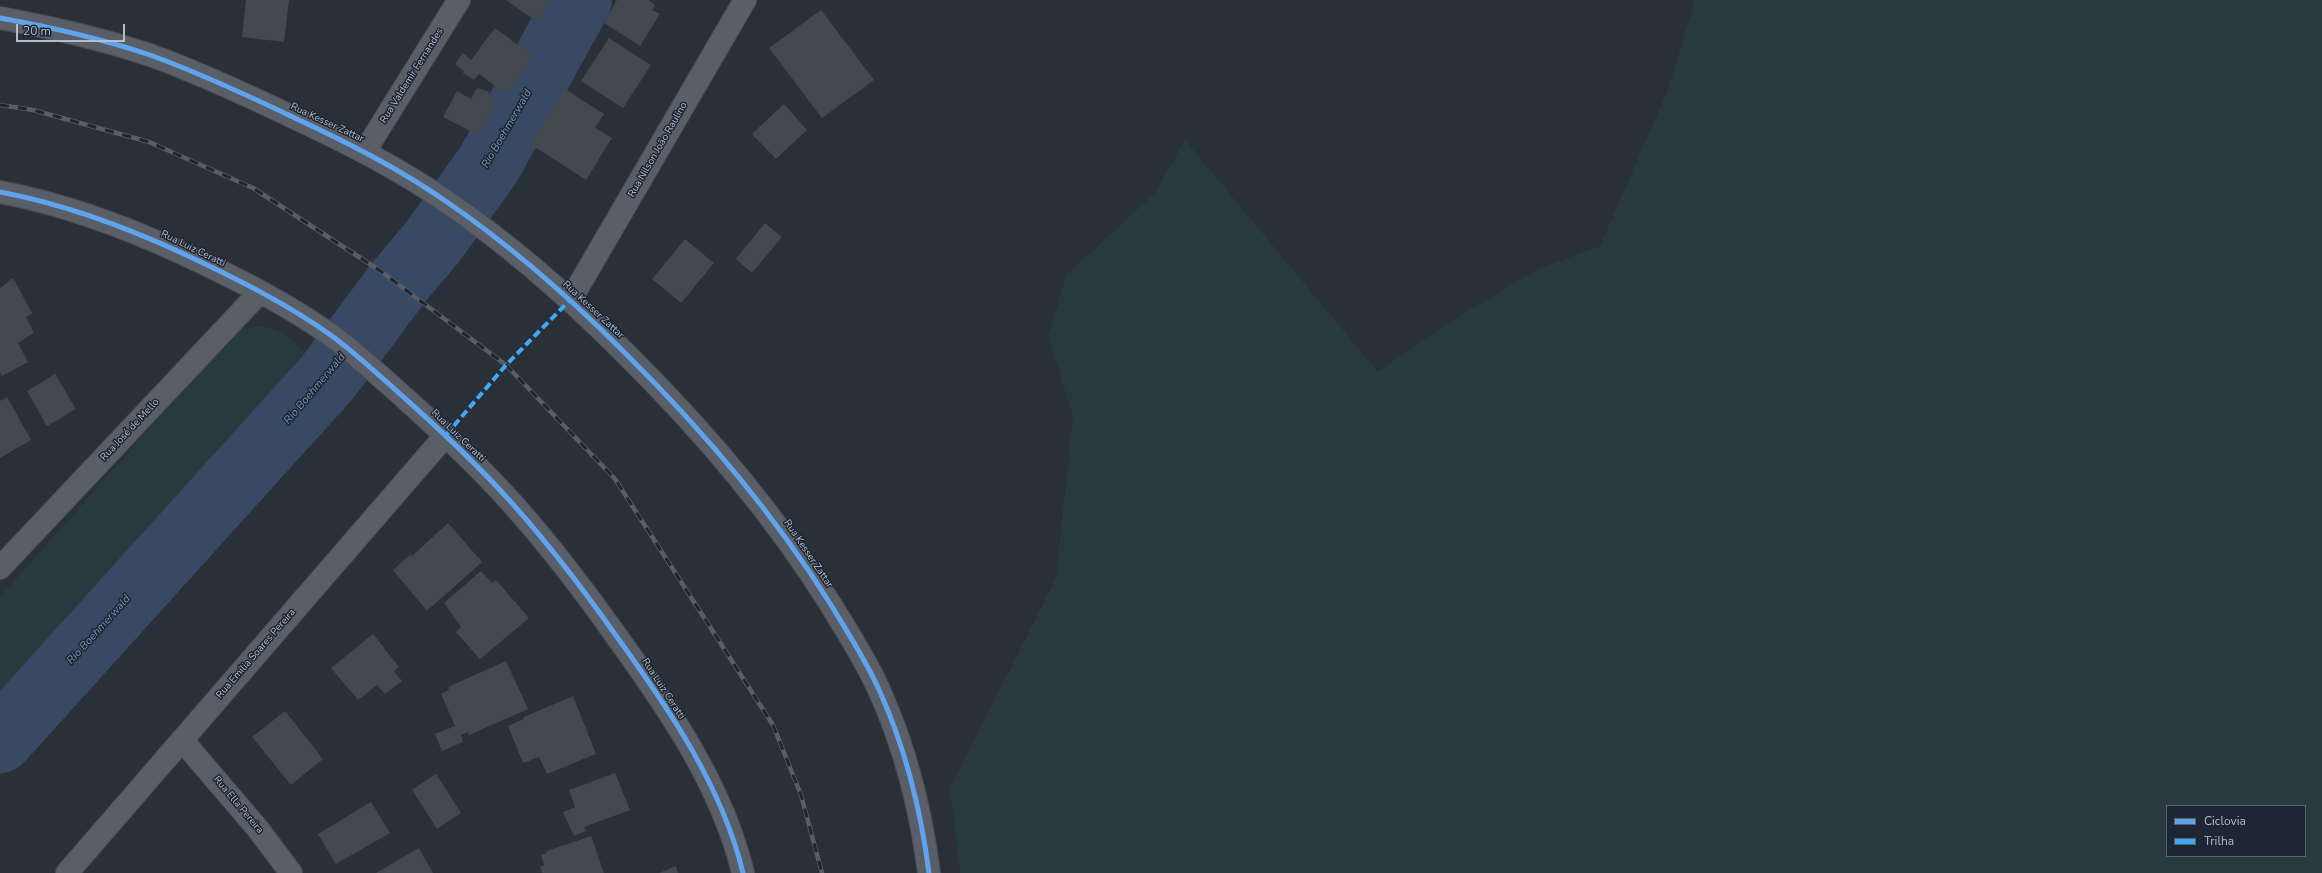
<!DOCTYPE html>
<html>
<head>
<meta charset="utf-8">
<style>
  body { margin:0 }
  #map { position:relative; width:2322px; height:873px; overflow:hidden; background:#2a3038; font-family:"Nunito Sans",sans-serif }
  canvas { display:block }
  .legend { position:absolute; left:2166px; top:805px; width:140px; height:52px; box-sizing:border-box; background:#1d2633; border:1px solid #59626f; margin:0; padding:5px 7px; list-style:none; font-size:12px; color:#b4bcc9 }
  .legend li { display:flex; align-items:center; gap:8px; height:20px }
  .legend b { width:20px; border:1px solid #59626f }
  .scale { position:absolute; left:16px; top:24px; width:109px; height:18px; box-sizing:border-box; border:2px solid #b4bcc9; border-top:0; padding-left:5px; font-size:12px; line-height:14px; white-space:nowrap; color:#b4bcc9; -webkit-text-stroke:3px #1d2633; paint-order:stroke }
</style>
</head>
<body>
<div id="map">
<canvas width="2322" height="873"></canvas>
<ul class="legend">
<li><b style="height:5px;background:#60a3ed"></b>Ciclovia</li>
<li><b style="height:5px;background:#3fa9f5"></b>Trilha</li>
</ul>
<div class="scale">20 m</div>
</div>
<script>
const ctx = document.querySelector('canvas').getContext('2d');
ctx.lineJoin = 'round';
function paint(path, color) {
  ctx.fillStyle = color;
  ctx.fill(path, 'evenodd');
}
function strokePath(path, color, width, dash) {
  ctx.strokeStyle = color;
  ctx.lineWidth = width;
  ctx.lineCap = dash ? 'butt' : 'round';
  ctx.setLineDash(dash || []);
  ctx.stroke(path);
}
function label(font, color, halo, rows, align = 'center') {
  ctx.font = font + ' "Nunito Sans",sans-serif';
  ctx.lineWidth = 3;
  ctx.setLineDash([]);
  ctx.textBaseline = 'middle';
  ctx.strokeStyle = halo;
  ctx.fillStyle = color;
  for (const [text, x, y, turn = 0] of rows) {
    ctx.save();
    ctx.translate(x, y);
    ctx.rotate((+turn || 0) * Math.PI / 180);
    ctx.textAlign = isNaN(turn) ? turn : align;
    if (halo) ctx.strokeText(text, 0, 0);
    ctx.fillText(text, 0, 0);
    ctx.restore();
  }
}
paint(new Path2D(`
  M1695 0H2322V873H960L950 789 1056 578 1073 416 1048 336 1067 274 1155 193 1185 140 1378 372 1437 330 1534 271 1600 246 1669 87ZM2167 806H2305V856H2167Z
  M260 326 277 330 288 337 348 389 346 408 0 777V597L237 330Z`), '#273a3e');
strokePath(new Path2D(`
  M0 740 328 377 398 283 432 243 489 164 579 0`), '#384963', 66);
paint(new Path2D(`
  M246 0H289L284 42 242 37Z
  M506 0H550L536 21Z
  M617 0H648L655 5 652 10 660 14 640 46 604 23Z
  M821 10 874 80 822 118 769 48Z
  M495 28 534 57 506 94 479 74 474 80 463 73 464 71 455 64 463 53 471 60Z
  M609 38 651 65 623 108 581 81Z
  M477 88 490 92 489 94 496 99 478 135 443 117 457 91 471 99Z
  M565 89 604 114 595 128 612 138 586 180 530 144Z
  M784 104 807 130 776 159 752 134Z
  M765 223 782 237 752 273 736 259Z
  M685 239 714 263 681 303 652 279Z
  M13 278 32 313 26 317 34 333 18 343 28 362 2 376 0 372V288Z
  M55 374 76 409 47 426 27 391Z
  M7 397 31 440 0 458V401Z
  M448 523 482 562 427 611 393 570 411 554 412 556Z
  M481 571 492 583 496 580 529 618 480 659 456 632 461 627 444 603Z
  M373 634 399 667 394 671 402 681 385 694 377 685 358 700 331 668Z
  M506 661 528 709 469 735 468 732 461 735 463 742 442 751 435 734 455 726 441 694 449 690 448 687Z
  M573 696 596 754 547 774 539 757 523 763 508 726 524 719V717Z
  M285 711 323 759 291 785 252 737Z
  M615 773 630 810 584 827 586 831 574 836 563 812 575 807 569 790Z
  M436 774 461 813 437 829 412 790Z
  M371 802 390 833 336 864 318 834Z
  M591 836 604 873H542L540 867 544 865 541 855 547 853V851Z
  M419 848 433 873H376Z
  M676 866 678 873H659Z`), '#444950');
const minor = new Path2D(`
  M0 18C50 27 102 39 150 55 200 73 249 96 297 119 348 143 398 168 444 200 509 244 568 296 623 351 701 428 773 512 831 605 848 633 867 662 880 692 906 750 921 811 929 873
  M365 151 459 0
  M0 192C64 204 126 227 184 254 235 278 286 303 332 336 359 356 383 379 408 401 439 429 470 458 499 489 542 535 581 586 617 637 669 709 722 786 743 873
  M571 299 745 0
  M0 568 260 292
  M182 740 258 829 291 873
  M67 873 446 435`);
strokePath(minor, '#484c53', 24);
strokePath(minor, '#5a5e66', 22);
const rail = new Path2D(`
  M0 105 33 110 149 142 253 188 379 270 506 365 615 479 773 725 801 795 822 873`);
strokePath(rail, '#595d64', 4.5);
strokePath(rail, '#1d2633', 3, [9]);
strokePath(new Path2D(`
  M446 435 506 365 571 299`), '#3fa9f5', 4, [8, 4]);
strokePath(new Path2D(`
  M0 18C50 27 102 39 150 55 200 73 249 96 297 119 348 143 398 168 444 200 509 244 568 296 623 351 701 428 773 512 831 605 848 633 867 662 880 692 906 750 921 811 929 873
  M0 192C64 204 126 227 184 254 235 278 286 303 332 336 359 356 383 379 408 401 439 429 470 458 499 489 542 535 581 586 617 637 669 709 722 786 743 873`), '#60a3ed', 5);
label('10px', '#b4bcc9', '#1d2633', [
  ["Rua Valdemir Fernandes",412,76,-58],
  ["Rua Kesser Zattar",327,123,25],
  ["Rua Nilson João Raulino",658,150,-60],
  ["Rua Luiz Ceratti",193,249,26],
  ["Rua Kesser Zattar",593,310,43],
  ["Rua José de Mello",130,430,-47],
  ["Rua Luiz Ceratti",458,436,44],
  ["Rua Kesser Zattar",808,554,56],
  ["Rua Emília Soares Pereira",256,654,-49],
  ["Rua Luiz Ceratti",663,689,57],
  ["Rua Ella Pereira",238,805,50]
]);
label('italic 11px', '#7c92b1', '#1d2633', [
  ["Rio Boehmerwald",507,129,-60],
  ["Rio Boehmerwald",315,389,-50],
  ["Rio Boehmerwald",99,630,-48]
]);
</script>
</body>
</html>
